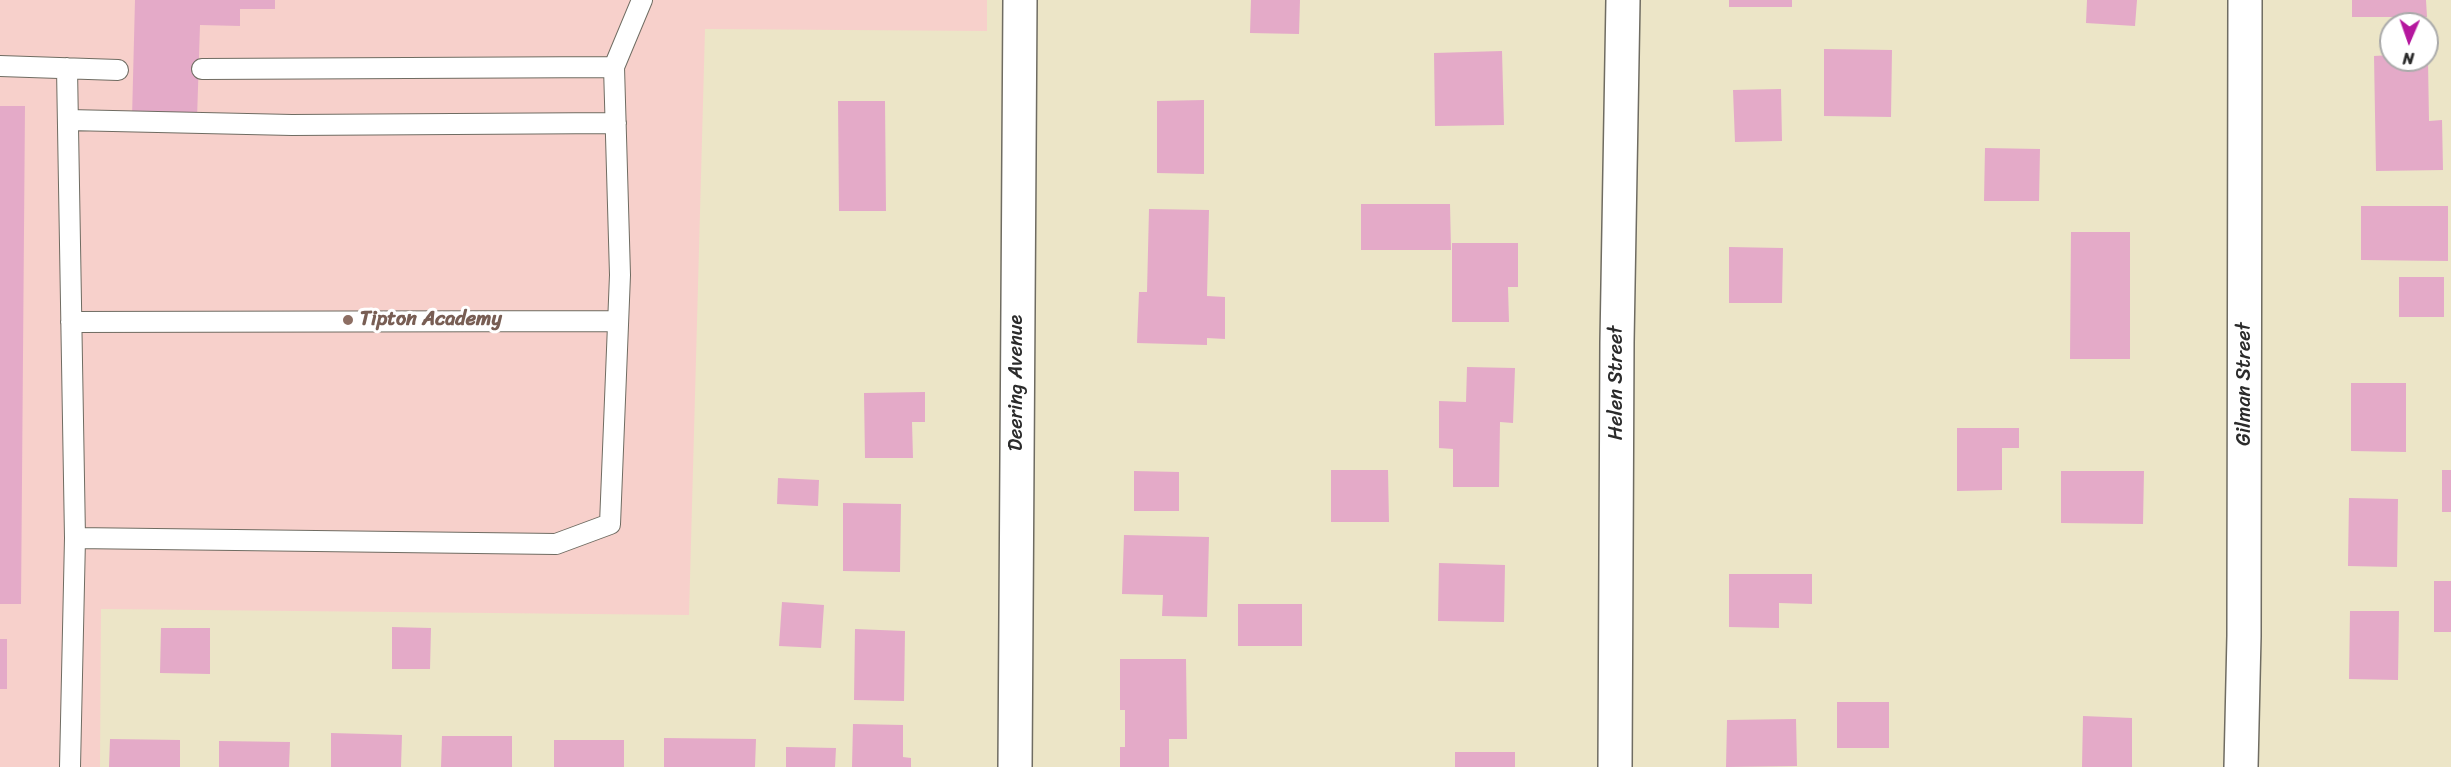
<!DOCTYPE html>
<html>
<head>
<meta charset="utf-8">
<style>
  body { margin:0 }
  #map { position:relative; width:2451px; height:767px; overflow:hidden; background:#ece5c7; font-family:Sriracha,sans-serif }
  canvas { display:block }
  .north { position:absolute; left:2379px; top:12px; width:60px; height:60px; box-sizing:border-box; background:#fff; border:2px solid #aaa; border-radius:50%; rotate:182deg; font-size:16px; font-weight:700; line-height:24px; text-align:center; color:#2b2b2b }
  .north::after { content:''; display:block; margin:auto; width:21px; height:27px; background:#b5179e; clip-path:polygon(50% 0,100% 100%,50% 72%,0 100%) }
</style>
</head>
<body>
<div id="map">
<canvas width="2451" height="767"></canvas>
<div class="north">N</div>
</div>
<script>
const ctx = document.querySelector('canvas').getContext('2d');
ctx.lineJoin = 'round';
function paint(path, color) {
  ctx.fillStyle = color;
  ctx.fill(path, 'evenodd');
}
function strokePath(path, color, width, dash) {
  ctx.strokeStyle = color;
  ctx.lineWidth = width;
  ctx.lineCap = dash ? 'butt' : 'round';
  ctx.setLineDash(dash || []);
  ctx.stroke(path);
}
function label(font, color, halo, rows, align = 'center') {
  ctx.font = font + ' Sriracha,sans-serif';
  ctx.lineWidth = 6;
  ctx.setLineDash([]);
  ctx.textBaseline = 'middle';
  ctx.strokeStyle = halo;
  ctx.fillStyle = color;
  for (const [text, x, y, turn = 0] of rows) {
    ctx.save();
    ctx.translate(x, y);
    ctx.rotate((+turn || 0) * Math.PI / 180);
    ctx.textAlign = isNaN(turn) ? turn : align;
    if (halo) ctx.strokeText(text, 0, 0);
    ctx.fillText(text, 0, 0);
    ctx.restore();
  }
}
paint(new Path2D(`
  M0 0H987V31L705 29 689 615 101 609 100 767H0Z`), '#f7d0cb');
paint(new Path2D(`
  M135 0H275V9H240V26L200 25 197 119 132 118Z
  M1251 0H1300L1299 34 1250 33Z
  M1729 0H1792V7H1729Z
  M2087 0H2137L2135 26 2086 23Z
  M2352 0H2426L2427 17H2352Z
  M1824 49 1892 50 1891 117 1824 116Z
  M1502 51 1504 125 1435 126 1434 53Z
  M2391 55V60H2428L2429 121 2442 120 2443 170 2376 171 2374 56Z
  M1781 89 1782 141 1735 142 1733 90Z
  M1204 100V174L1157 173V101Z
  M838 101H885L886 211H839Z
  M0 106H25L21 604H0Z
  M1985 148 2040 149 2039 201H1984Z
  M1361 204H1450L1451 250H1361Z
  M2361 206H2448V261L2361 260Z
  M1149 209 1209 210 1207 296 1225 297V339L1207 338V345L1137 343 1139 292H1147Z
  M2071 232H2130V359H2070Z
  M1452 243H1518V287H1508L1509 322H1452Z
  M1729 247 1783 248 1782 303H1729Z
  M2399 277H2444V317H2399Z
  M1467 367 1515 368 1513 423 1500 422 1499 487H1453V449L1439 448V401L1466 402Z
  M2351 383H2406V452L2351 451Z
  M925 392V422H912L913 458H865L864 393Z
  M1957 428H2019V448H2002V490L1957 491Z
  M1331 470H1388L1389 522H1331Z
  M2442 470H2451V512H2442Z
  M1134 471 1179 472V511H1134Z
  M2061 471H2144L2143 524 2061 523Z
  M778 478 819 480 818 506 777 504Z
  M2349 498 2398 499 2397 567 2348 566Z
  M843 503 901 504 900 572 843 571Z
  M1124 535 1209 537 1207 617 1162 616 1163 595 1122 594Z
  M1439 563 1505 565 1504 622 1438 621Z
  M1729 574H1812V604L1779 603V628L1729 627Z
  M2434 581H2451V632H2434Z
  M782 602 824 605 821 648 779 646Z
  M1238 604H1302V646H1238Z
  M2350 611H2399L2398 680 2349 679Z
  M392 627 431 628 430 669H392Z
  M161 628H210V674L160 673Z
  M855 629 905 631 904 701 854 700Z
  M0 639H7V689H0Z
  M1120 659H1186L1187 739H1169V767H1120V747H1125V710H1120Z
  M1837 702H1889V748H1837Z
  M2083 716 2132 718V767H2082Z
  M1796 719 1797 766 1726 767 1727 720Z
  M853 724 903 725V757L911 758V767H852Z
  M331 733 402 735 401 767H331Z
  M442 736H512V767H441Z
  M664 738 756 739 755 767H664Z
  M110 739 180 740V767H109Z
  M554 740H624V767H554Z
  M219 741 290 742 289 767H219Z
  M786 747 836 748 835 767H786Z
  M1455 752H1515V767H1455Z`), '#e4aac8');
const service = new Path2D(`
  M0 66 118 70
  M67 68 75 538 70 767
  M202 69 614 67
  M68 120 292 125 616 123
  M71 322 618 321
  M75 538 556 544 610 524 620 275 614 67 642 0`);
const minor = new Path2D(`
  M1015 767 1020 0
  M1615 767 1617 342 1623 0
  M2241 767 2244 636 2245 0`);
strokePath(service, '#6f6c62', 22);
strokePath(minor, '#6f6c62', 36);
strokePath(service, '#fff', 20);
strokePath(minor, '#fff', 33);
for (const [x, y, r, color] of [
  [348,320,6,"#8d6e63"]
]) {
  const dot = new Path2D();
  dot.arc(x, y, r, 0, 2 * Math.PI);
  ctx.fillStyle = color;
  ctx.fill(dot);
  strokePath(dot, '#fff', 2);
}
label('bold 20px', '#785e54', '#fff', [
  ["Tipton Academy",360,320]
], 'left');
label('20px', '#2b2b2b', '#fff', [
  ["Deering Avenue",1017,383,-90],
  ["Helen Street",1617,383,-90],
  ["Gilman Street",2245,384,-90]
]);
</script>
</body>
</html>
